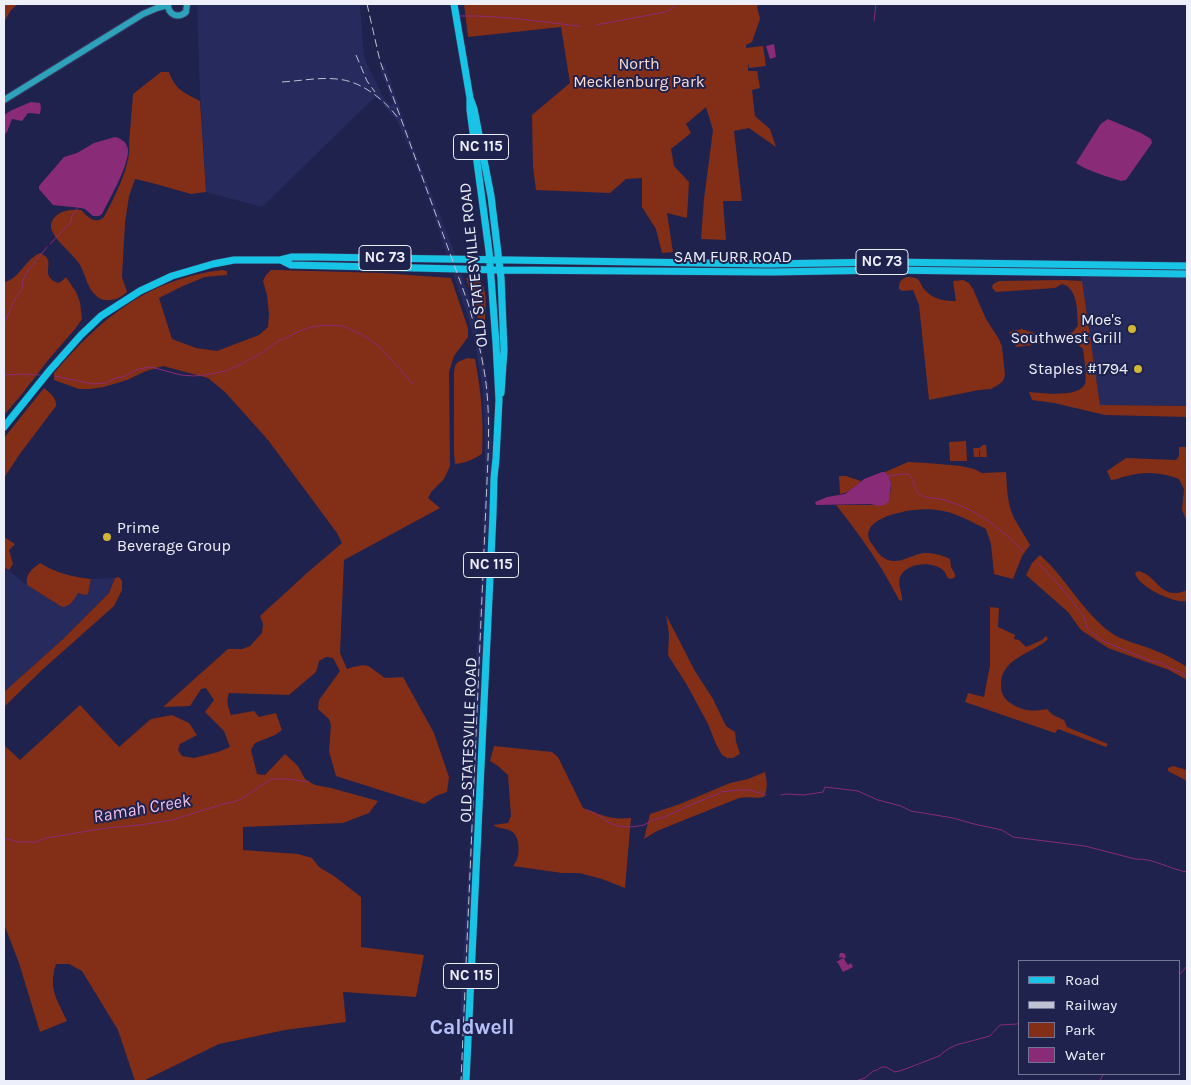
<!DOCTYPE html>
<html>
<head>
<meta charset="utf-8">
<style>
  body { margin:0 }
  #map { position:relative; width:1191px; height:1085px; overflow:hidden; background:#1e224d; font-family:Karla,sans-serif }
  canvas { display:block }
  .frame { position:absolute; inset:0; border:5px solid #edf0fb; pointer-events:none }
  .legend { position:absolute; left:1018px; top:960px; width:162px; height:115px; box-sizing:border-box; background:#1e224d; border:1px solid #717493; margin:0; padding:6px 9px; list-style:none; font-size:15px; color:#edf0fb }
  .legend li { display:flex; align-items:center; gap:10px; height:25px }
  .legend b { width:25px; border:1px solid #717493 }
</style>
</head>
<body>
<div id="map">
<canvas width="1191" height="1085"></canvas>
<div class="frame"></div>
<ul class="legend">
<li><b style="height:6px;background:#17c4e5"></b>Road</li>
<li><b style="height:6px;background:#bfc2d4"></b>Railway</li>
<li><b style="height:14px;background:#832e16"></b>Park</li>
<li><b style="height:14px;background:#892b77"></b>Water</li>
</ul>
</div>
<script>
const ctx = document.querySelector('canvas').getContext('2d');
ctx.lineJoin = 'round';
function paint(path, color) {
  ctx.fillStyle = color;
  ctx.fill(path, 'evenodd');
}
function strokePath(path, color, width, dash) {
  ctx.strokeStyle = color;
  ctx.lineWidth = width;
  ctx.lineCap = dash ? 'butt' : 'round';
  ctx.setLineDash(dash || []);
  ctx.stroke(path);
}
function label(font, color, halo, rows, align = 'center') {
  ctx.font = font + ' Karla,sans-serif';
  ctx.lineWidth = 4;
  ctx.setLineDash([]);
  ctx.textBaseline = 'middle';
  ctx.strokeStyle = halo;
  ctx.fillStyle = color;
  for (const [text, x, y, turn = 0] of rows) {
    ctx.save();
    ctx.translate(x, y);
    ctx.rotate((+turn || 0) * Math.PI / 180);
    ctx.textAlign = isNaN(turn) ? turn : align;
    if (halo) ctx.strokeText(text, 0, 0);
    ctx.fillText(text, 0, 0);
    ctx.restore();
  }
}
paint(new Path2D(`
  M197 4H360L364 58 381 92 380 93 390 105 393 103 379 66 385 65 412 144 456 256H447L429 200 408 145 397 121 381 102 375 97 262 207 206 192 200 92Z
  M1080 272 1187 274V406L1100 405Z
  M453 274H462L479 331 489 389 492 447 475 798H470V786L473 707 480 599 485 481V447L483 390 475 343 467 314Z
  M4 567 27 585 62 607 78 593 85 595 88 594 91 579 115 578 109 593 62 640 4 692Z
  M471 801H475L466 1021H460L470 835Z`), '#262a5d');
paint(new Path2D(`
  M4 4H18L11 10 4 22Z
  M464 4H759L757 7 760 19 752 42 746 45V48L763 46 766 66 749 68 748 62V71H757L760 88 752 90 755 116 770 129 776 147 749 128 734 131 742 201H723L726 240 701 239 704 199 713 130 706 107 686 124 691 133 671 149 674 166 689 182 687 218 667 213 673 252 662 253 656 229 642 207V178L626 179 610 193 536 190 533 167 532 115 570 83 561 27 468 37Z
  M161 72H169C175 90 185 93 200 101L206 192 191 194 152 183 135 179 129 196 125 223 122 277 127 292C120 299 108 303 99 298 86 289 86 273 78 262 70 250 39 230 56 216 62 210 73 209 81 210 88 217 95 225 104 217 113 200 132 164 129 144L133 94Z
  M40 253C42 254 46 256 47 258 52 267 41 276 58 283L62 281 66 277 76 292 80 302 82 319 75 329 49 359 22 394 4 415V282C19 280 25 259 40 253Z
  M222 270 227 271V275L205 277 183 286 159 298 172 339 196 348 217 351 259 335 268 327 269 314 267 295 263 281 266 275 271 270H276L382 273 451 278 468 328V337L454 356 449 372 450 466 444 479 432 491 428 498 440 508 344 560 340 653 347 669C370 662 366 665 385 678L403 677 434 733 449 777 447 792 436 796 424 804 336 776 329 751 331 725 329 719 318 709 319 700 340 671 333 658 326 657 319 661 316 672 289 695 229 693C226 701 228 707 231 715L254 711 259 717 276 713 282 730 275 735 255 743 251 750 257 774 265 775 285 754 298 766 305 779 315 785 331 788 378 801 369 813 343 823 243 827V850L298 854 312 858 319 867 334 876 361 897V947L424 955 416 997 343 992 346 1022 285 1030 219 1044 143 1081H135L118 1030 82 971 69 964H56C48 989 57 999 67 1021L40 1032 19 963 4 924V745L20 760 80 705 119 747 151 719 172 715 189 723 197 735 180 744 178 750 182 756 194 758 218 752 230 747 224 731 205 712 214 700 206 688 201 689 190 706 163 707 228 649H242L250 646 262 633 263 624 260 616 307 573 342 543 337 533 268 440 225 392 208 378 163 366 146 371 127 380 104 387 90 389H79L54 380V373C101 318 148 279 222 270Z
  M472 277 478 278C489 290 485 308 485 324L482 329 480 326 466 278Z
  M907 277C924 277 917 284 927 292 935 300 946 301 956 301L953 281 963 280 969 283 973 289 986 319 999 339 1002 347 1005 375 1003 381 998 385 991 389 979 390 929 400 919 305 913 290 902 291 899 289C899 282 900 280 907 277Z
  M1063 280 1082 281 1100 405 1187 406V417L1105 415 1054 403 1032 400 1029 392C1043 393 1078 398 1085 384 1087 378 1084 356 1083 349L1076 343 1065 341 1016 347 1009 332 1022 329 1037 334H1064L1073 332 1078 325C1077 311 1078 288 1062 284L1055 288 996 292 992 288 993 284 999 281Z
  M468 358 475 359C481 391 484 420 482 454 474 459 466 463 455 464L454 453V373C455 362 457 362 468 358Z
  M44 388C50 393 57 398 56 406L19 455 4 478V438Z
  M966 441 967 461H950L949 442Z
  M983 445H986L987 457H980V451L979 450V457H974L973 448H979Z
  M1179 447H1187V522L1182 510 1184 489 1179 479C1162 472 1144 471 1127 476 1121 477 1117 480 1111 480L1107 471 1126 458 1176 460 1179 456Z
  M908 462 927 463 961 466 974 469 982 473 1006 472C1007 487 1007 504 1014 518 1019 527 1025 536 1030 545L1022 556 1013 579 994 574 991 544 986 529C972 522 958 514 943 511 934 509 923 509 913 510 898 512 856 521 872 544 875 548 878 553 881 556 896 568 909 555 924 553 935 553 941 555 950 559L951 567 955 574V577L951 579 948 578C946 576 946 573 944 571 934 561 909 562 901 575 896 583 903 593 902 601L899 600C882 566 860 535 836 505H885C892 496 894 479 885 472Z
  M839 476H846L861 481C855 487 848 493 840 494Z
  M4 537 15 544 9 550 13 564 9 570 4 567Z
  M1040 555C1066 578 1082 611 1110 632 1124 642 1141 644 1156 651 1167 655 1177 661 1187 667V680L1169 670 1108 648 1081 630 1068 612 1026 575 1032 563Z
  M40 563C56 573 73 577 91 579L88 594 85 595 78 593C73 601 71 606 62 607L27 585C25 574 32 569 40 563Z
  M1138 571C1158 575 1160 602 1187 590V601C1184 601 1182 602 1179 601 1167 599 1138 586 1135 573Z
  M119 577 122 581V590L114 606 42 670 4 707V692L62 640 109 593 115 578Z
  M990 607 999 608 998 627 1015 635 1014 639 1019 640 1026 647 1042 640 1046 636 1048 639C1032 654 1000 658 1001 686 1001 693 1004 698 1009 702 1021 711 1033 712 1047 709L1053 715 1064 720 1067 727 1108 744 1106 747 1058 729 1055 733 965 702 968 693 984 697 990 665Z
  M666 615 695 671 713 699 726 726 735 732 736 741 740 754 733 758H727L722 755 716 744 708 724 687 685 671 660 668 655 669 634Z
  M494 746 552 752 558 757 583 808C602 815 610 820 631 818L625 888 602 879 579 873H562L513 866C515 863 518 859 518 855 520 847 518 833 509 830 504 828 499 829 493 825L508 823 511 816 508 775 498 766 490 761Z
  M1173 766 1187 770V781L1168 771V768Z
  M765 772C767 782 768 788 764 797 756 799 748 796 739 798L657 831 644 839 650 814 680 804 730 783 748 779Z`), '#832e16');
paint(new Path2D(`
  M774 44 776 57 770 59 766 46Z
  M31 102 40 103 41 107 40 114 28 113 22 121 12 119 7 132 4 135V115L12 110Z
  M1108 119 1141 133 1151 139 1152 143 1126 180 1121 181C1109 177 1085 170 1076 163L1100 125 1102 123Z
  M115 137C122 139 127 142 128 150 129 165 109 200 102 214L99 216H93L85 209 81 208 53 205 39 189V186L64 157 77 153 94 143Z
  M882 472H885L889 476 891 484 889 501 885 505 879 506 870 504 816 505 815 502 827 497 845 494 864 479Z
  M840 953H843L845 954 846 957 844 959 848 965 851 963 853 967 843 972 838 963 836 962 843 958 842 957 840 958 839 957Z`), '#892b77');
strokePath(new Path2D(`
  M460 16C501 15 540 22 580 26
  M874 21 876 4
  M596 25 665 12 671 9 677 4
  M50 244 71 222 72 216 79 206
  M4 324 15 299 22 289 23 280 27 272 47 247
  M4 375 23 374 40 375
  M54 376 93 384 106 383 115 378 123 377 138 369 151 367 181 375 194 376 205 375 226 371 239 365 260 354 278 341 288 337 299 331 312 327 326 325 343 326 361 334 369 339 379 346 413 384
  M889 476 901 474H908C916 481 914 490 919 494 923 498 935 498 940 499 946 500 953 503 959 505 984 515 1005 533 1024 552
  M1037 562 1058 584 1068 596 1084 617 1087 628 1103 641 1151 661 1162 663 1171 669 1180 672 1187 677
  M781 795 786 794 804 795 823 792 825 787 858 791 878 800 901 806 911 811 953 818 974 824 1002 830 1013 837 1085 846 1135 859C1153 858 1169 869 1187 872
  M587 810 595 813 608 822 618 826 632 827 644 825 653 820 664 817 695 803 720 793V792L738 790H750L766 795
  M4 838 18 842H36L46 838 106 828 140 825 159 822 172 820 223 804 234 802 243 798 260 786 272 779H288L308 782
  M1180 974 1187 966
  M856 1081 865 1078 873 1071 877 1070 882 1067H886L895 1072 903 1070 939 1056 948 1049 956 1045 990 1036 1000 1025 1017 1024 1020 1022
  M1100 1081 1103 1074`), '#892b77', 1);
const secondary = new Path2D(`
  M168 4C168 15 178 19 186 12L187 4
  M4 100 143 14 157 8 168 5`);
const primary = new Path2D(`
  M454 4 470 98 474 109 491 196 501 278 504 350 501 393
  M281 260 291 265 500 270 772 272 887 270 1187 274
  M4 427 50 370 81 335 101 316 140 291 172 276 213 264 234 260H280L292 257H315L767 264 885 262 1187 266
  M466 1081 493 514 494 478 496 458 499 400 496 343 489 251 470 110V98`);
strokePath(secondary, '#373b62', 8);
strokePath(primary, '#373b62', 8);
strokePath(secondary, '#2ea2bb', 6);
strokePath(primary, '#17c4e5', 7);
strokePath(new Path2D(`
  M367 4 380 61 468 303C475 327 481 351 485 376 489 403 489 431 488 458L461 1081
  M356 55 367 81 375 92
  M282 82C300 81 319 77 337 79 361 81 384 99 398 118`), '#bfc2d4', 1, [8, 4]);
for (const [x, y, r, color] of [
  [1132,329,5,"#d2b735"],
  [1138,369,5,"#d2b735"],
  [107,537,5,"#d2b735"]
]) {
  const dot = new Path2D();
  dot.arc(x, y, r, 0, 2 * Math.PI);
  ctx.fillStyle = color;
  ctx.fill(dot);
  strokePath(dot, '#1e224d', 2);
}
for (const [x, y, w] of [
  [481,147,55],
  [385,258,52],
  [882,262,52],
  [491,565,55],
  [471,976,55]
]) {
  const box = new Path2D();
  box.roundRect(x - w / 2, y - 12.5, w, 25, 4);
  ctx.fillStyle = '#1e224d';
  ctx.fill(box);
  strokePath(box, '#edf0fb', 1);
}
label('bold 15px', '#edf0fb', null, [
  ["NC 115",481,147],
  ["NC 73",385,258],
  ["NC 73",882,262],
  ["NC 115",491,565],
  ["NC 115",471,976]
]);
label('16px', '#fbdcd3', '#1e224d', [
  ["North",639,64],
  ["Mecklenburg Park",639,82]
]);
label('16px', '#edf0fb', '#1e224d', [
  ["SAM FURR ROAD",733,257],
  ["OLD STATESVILLE ROAD",474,265,-96],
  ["OLD STATESVILLE ROAD",469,740,-88]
]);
label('16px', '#edf0fb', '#1e224d', [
  ["Moe's",1122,320],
  ["Southwest Grill",1122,338],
  ["Staples #1794",1128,369],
  ["Prime",117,528,"left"],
  ["Beverage Group",117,546,"left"]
], 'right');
label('italic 18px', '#f1bfe3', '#1e224d', [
  ["Ramah Creek",142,809,-10]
]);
label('bold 21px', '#b6c0f8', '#1e224d', [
  ["Caldwell",472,1028]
]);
</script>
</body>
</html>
